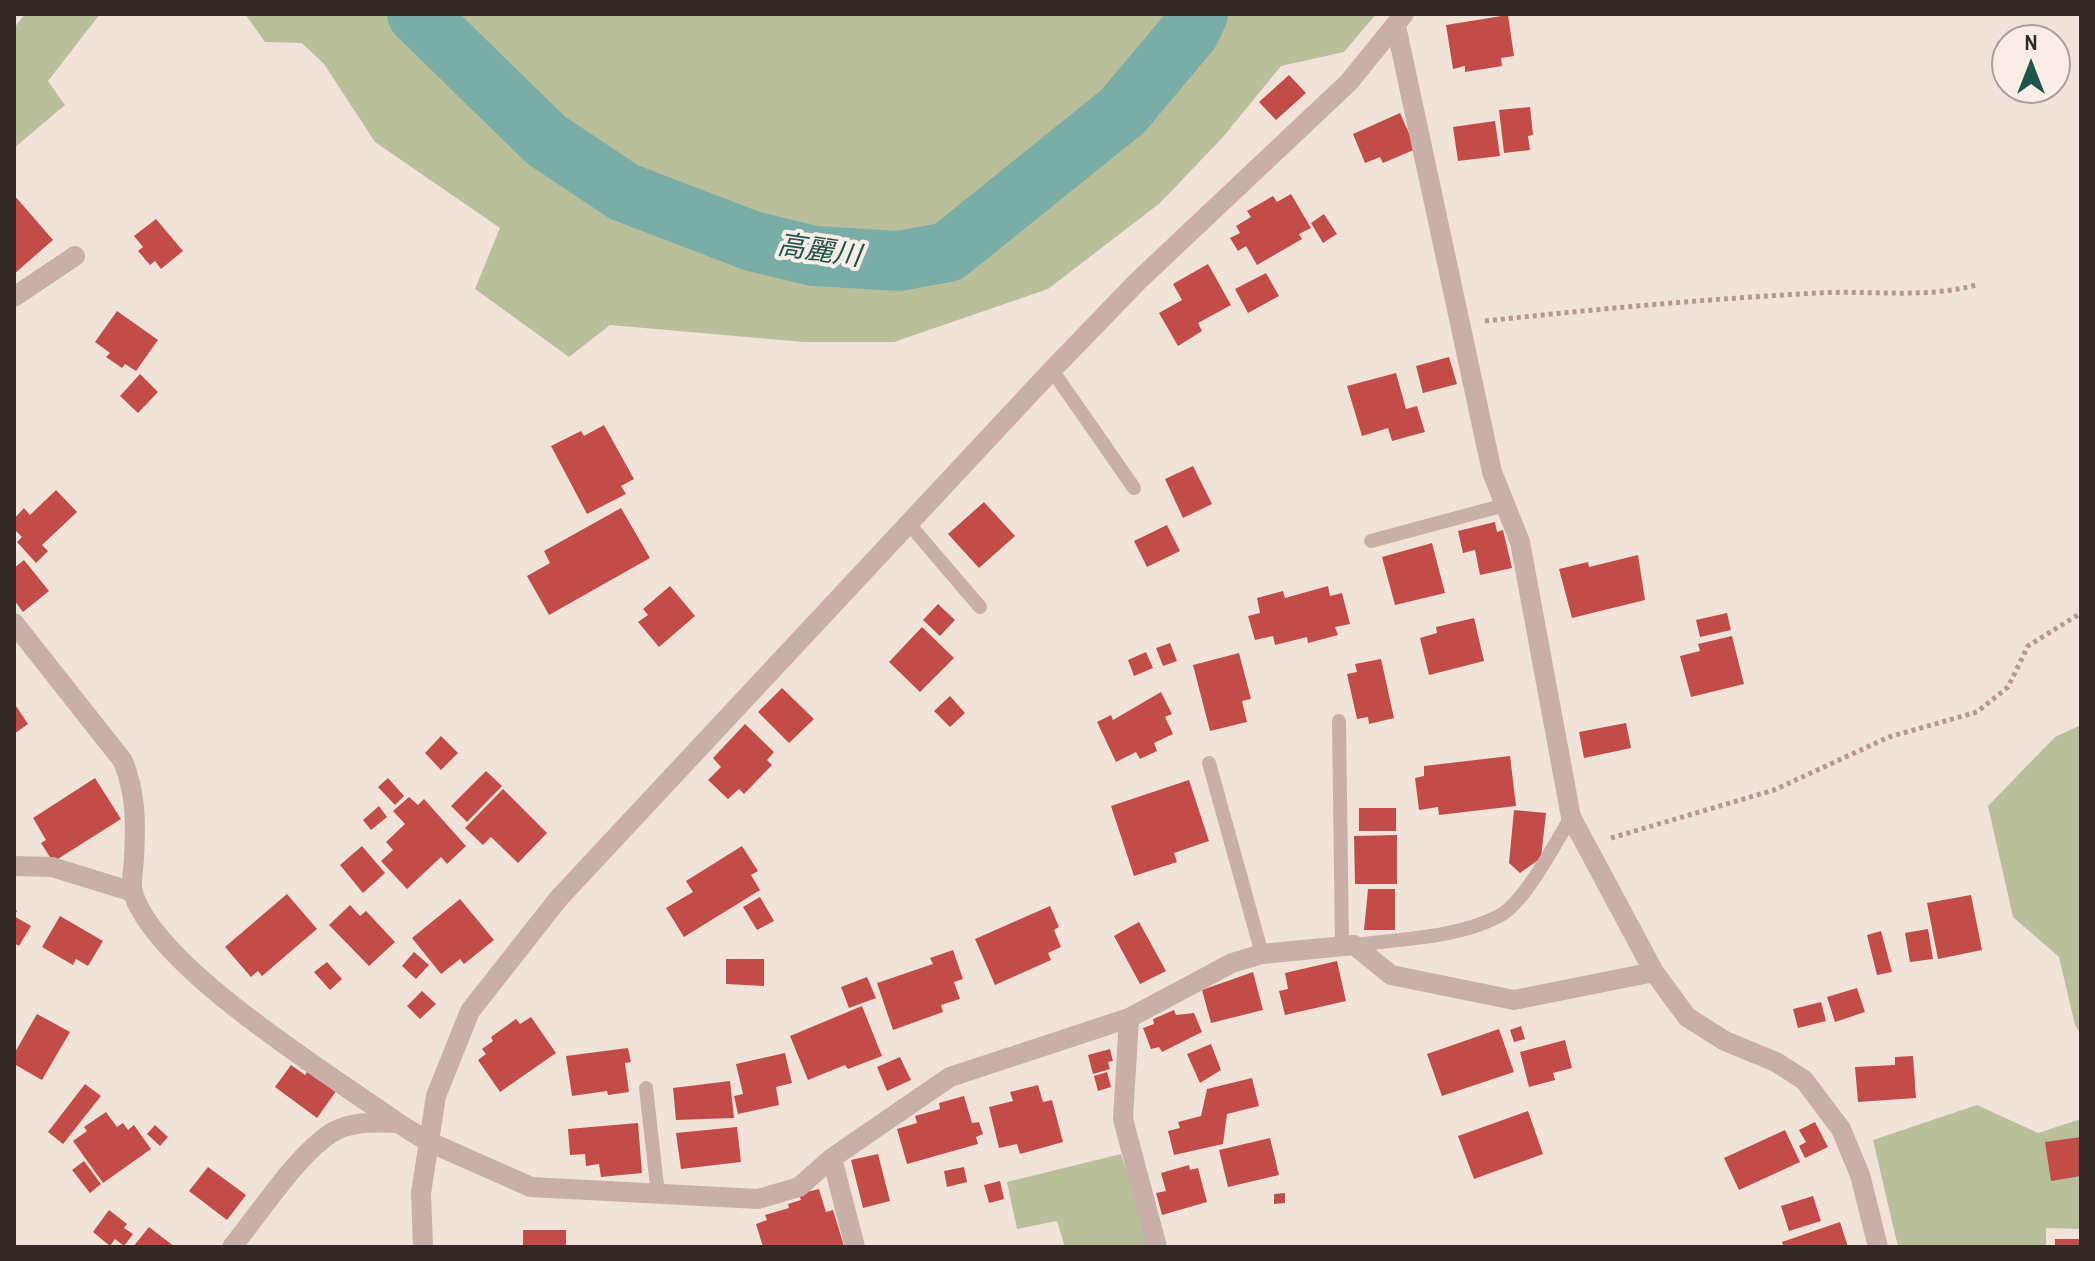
<!DOCTYPE html>
<html>
<head>
<meta charset="utf-8">
<style>
  body { margin:0 }
  #map { position:relative; width:2095px; height:1261px; overflow:hidden; background:#f1e2da; font-family:"Archivo Narrow",sans-serif }
  canvas { display:block }
  .frame { position:absolute; inset:0; border:16px solid #352927; pointer-events:none }
  .north { position:absolute; left:1991px; top:24px; width:80px; height:80px; box-sizing:border-box; background:#f9ede6; border:2px solid #ab9f9a; border-radius:50%; rotate:0deg; font-size:22px; font-weight:700; line-height:32px; text-align:center; color:#352927 }
  .north::after { content:''; display:block; margin:auto; width:28px; height:36px; background:#1e554d; clip-path:polygon(50% 0,100% 100%,50% 72%,0 100%) }
</style>
</head>
<body>
<div id="map">
<canvas width="2095" height="1261"></canvas>
<div class="frame"></div>
<div class="north">N</div>
</div>
<script>
const ctx = document.querySelector('canvas').getContext('2d');
ctx.lineJoin = 'round';
function paint(path, color) {
  ctx.fillStyle = color;
  ctx.fill(path, 'evenodd');
}
function strokePath(path, color, width, dash) {
  ctx.strokeStyle = color;
  ctx.lineWidth = width;
  ctx.lineCap = dash ? 'butt' : 'round';
  ctx.setLineDash(dash || []);
  ctx.stroke(path);
}
function label(font, color, halo, rows, align = 'center') {
  ctx.font = font + ' "Archivo Narrow","Noto Sans JP",sans-serif';
  ctx.lineWidth = 8;
  ctx.setLineDash([]);
  ctx.textBaseline = 'middle';
  ctx.strokeStyle = halo;
  ctx.fillStyle = color;
  for (const [text, x, y, turn = 0] of rows) {
    ctx.save();
    ctx.translate(x, y);
    ctx.rotate((+turn || 0) * Math.PI / 180);
    ctx.textAlign = isNaN(turn) ? turn : align;
    if (halo) ctx.strokeText(text, 0, 0);
    ctx.fillText(text, 0, 0);
    ctx.restore();
  }
}
paint(new Path2D(`
  M25 14H100L48 81 65 105 14 148V28Z
  M245 14H1376L1344 52 1281 66 1223 137 1160 203 1048 289 894 342H804L610 325 569 357 475 289 500 228 375 142 324 64 302 43 265 42Z
  M2081 725V1035L2075 1025 2059 957 2013 917 1988 806 2055 737Z
  M1977 1105 2038 1133 2081 1119V1229L2046 1228V1247H1898L1873 1140Z
  M1121 1154 1146 1230V1247H1065L1057 1221 1017 1229 1007 1182Z`), '#babf9b');
strokePath(new Path2D(`
  M417 14 546 140 624 192 752 241 814 256 899 261 948 252 1123 111 1190 31 1198 14`), '#7aada5', 60);
paint(new Path2D(`
  M1508 15 1514 56 1501 58 1502 66 1465 72V66L1453 69 1446 25Z
  M1289 75 1306 93 1276 120 1259 102Z
  M1530 107 1533 135 1528 136 1530 150 1504 153 1499 110Z
  M1400 113 1416 149 1383 163 1380 157 1365 163 1353 134Z
  M1495 121 1500 156 1458 161 1453 127Z
  M1291 194 1311 228 1299 234 1302 239 1257 265 1246 246 1238 251 1230 238 1240 233 1236 226 1251 217 1247 211 1273 196 1277 202Z
  M14 195 53 240 14 274Z
  M1324 214 1337 234 1323 243 1311 223Z
  M156 219 183 251 161 269 155 261 150 265 138 251 143 247 134 236Z
  M1208 264 1231 305 1198 323 1202 331 1178 346 1159 313 1182 300 1173 284Z
  M1266 273 1279 296 1248 313 1235 289Z
  M117 311 158 340 136 371 125 364 122 368 106 357 110 353 95 342Z
  M1449 357 1457 384 1423 393 1416 366Z
  M1396 373 1406 409 1417 406 1425 432 1392 441 1388 428 1362 436 1347 386Z
  M140 374 158 392 138 413 120 396Z
  M604 425 634 479 621 486 626 494 587 514 551 446 581 431 584 436Z
  M1193 466 1212 504 1183 518 1165 479Z
  M56 490 77 512 42 545 48 551 36 563 17 542 22 537 14 529V519L24 508 30 515Z
  M984 502 1015 536 979 568 948 534Z
  M621 508 650 558 549 615 527 576 550 563 544 551Z
  M1495 522 1497 532 1503 530 1512 568 1480 575 1475 550 1463 553 1458 531Z
  M1167 525 1180 551 1147 567 1134 541Z
  M1432 543 1445 593 1395 605 1382 557Z
  M1638 555 1645 600 1572 618 1559 569 1588 562 1589 567Z
  M24 560 49 591 23 612 14 600V568Z
  M670 586 695 616 659 647 638 622 648 615 643 609Z
  M1328 586 1330 596 1342 593 1350 624 1335 627 1338 635 1308 643 1307 637 1275 645 1273 636 1255 640 1248 616 1260 613 1257 598 1283 591 1285 598Z
  M938 604 955 620 940 636 923 620Z
  M1727 613 1731 630 1700 637 1696 620Z
  M1474 618 1484 661 1429 675 1420 638 1437 633 1436 627Z
  M922 627 954 658 920 692 889 662Z
  M1732 636 1744 684 1691 697 1680 656 1700 651 1698 644Z
  M1170 643 1177 661 1163 666 1156 648Z
  M1146 652 1153 668 1134 676 1128 660Z
  M1239 653 1251 699 1242 701 1247 722 1210 731 1193 665Z
  M1381 659 1394 718 1369 724 1368 717 1357 719 1347 674 1357 672 1355 664Z
  M782 688 814 719 789 743 758 712Z
  M1161 692 1172 714 1165 717 1173 734 1154 743 1157 751 1140 759 1136 752 1116 762 1097 722 1111 715 1113 720Z
  M950 696 965 713 950 727 934 711Z
  M14 703 28 724 14 734Z
  M1626 723 1631 748 1584 758 1579 732Z
  M745 724 774 752 767 760 772 765 744 794 739 789 728 799 708 780 721 767 713 758Z
  M441 736 458 753 441 770 425 753Z
  M1510 756 1516 806 1439 815 1438 807 1419 810 1415 778 1424 776V766Z
  M486 771 502 786 467 822 451 806Z
  M95 778 121 819 53 862 41 843 46 840 33 818Z
  M388 778 404 796 395 805 378 787Z
  M1189 780 1209 841 1174 853 1177 862 1134 876 1111 806Z
  M503 789 547 833 518 863 491 837 483 845 465 828Z
  M409 797 418 805 424 799 466 846 447 864 441 857 407 889 381 861 393 850 386 842 405 824 393 811Z
  M379 806 387 817 371 830 363 820Z
  M1359 808H1396V831H1359Z
  M1514 810 1546 813 1541 858 1520 873 1509 863Z
  M1397 835V884H1355L1354 836Z
  M362 846 385 873 363 893 340 865Z
  M742 846 758 871 751 875 760 890 684 937 666 908 693 892 686 881Z
  M1368 889H1395V930H1364Z
  M287 894 317 929 262 976 258 971 251 977 225 947Z
  M1971 895 1982 950 1938 959 1927 903Z
  M760 897 774 921 757 930 743 907Z
  M460 899 494 940 464 964 460 959 441 974 412 938Z
  M350 905 360 916 366 911 395 942 369 966 329 925Z
  M1050 906 1059 927 1054 930 1061 947 1048 953 1051 960 995 985 975 939Z
  M14 908 17 911 14 916 31 926 19 946 14 943Z
  M60 916 103 941 88 966 76 959 73 965 42 947Z
  M1139 922 1166 971 1140 984 1114 936Z
  M1928 929 1933 959 1910 962 1905 933Z
  M1881 931 1892 972 1877 975 1867 935Z
  M953 950 963 979 954 982 960 999 941 1005 943 1012 893 1030 877 983 933 964 930 958Z
  M414 952 429 965 416 979 402 966Z
  M726 959H764V986L726 984Z
  M1337 961 1346 1001 1285 1015 1279 991 1288 989 1285 973Z
  M327 962 342 979 330 990 314 972Z
  M1253 972 1263 1010 1211 1023 1202 990Z
  M867 977 876 998 849 1008 841 987Z
  M1857 988 1865 1012 1835 1022 1827 997Z
  M422 991 436 1004 420 1019 407 1006Z
  M1821 1002 1826 1021 1798 1028 1793 1009Z
  M862 1006 882 1056 848 1069 845 1065 808 1080 790 1036Z
  M1174 1010 1176 1015 1194 1013 1202 1032 1162 1052 1159 1047 1151 1049 1143 1028 1154 1024 1153 1019Z
  M37 1014 70 1032 42 1080 14 1064V1054Z
  M531 1017 556 1053 500 1092 478 1060 486 1054 482 1049 493 1041 491 1037 516 1019 520 1024Z
  M1521 1026 1525 1039 1514 1042 1510 1030Z
  M1499 1029 1514 1072 1442 1096 1427 1054Z
  M1565 1040 1572 1068 1553 1073 1555 1080 1529 1087 1520 1052Z
  M1211 1044 1221 1070 1200 1083 1187 1054Z
  M628 1048 631 1062 625 1063 629 1092 608 1095 607 1091 572 1096 566 1056Z
  M1110 1049 1113 1061 1108 1062 1110 1069 1093 1074 1088 1055Z
  M785 1053 792 1083 776 1087 779 1105 738 1114 734 1096 743 1094 736 1064Z
  M1913 1056 1916 1098 1858 1102 1855 1067 1895 1065V1057Z
  M900 1057 911 1080 887 1091 877 1067Z
  M291 1065 305 1075 309 1069 337 1090 317 1118 275 1087Z
  M1107 1072 1111 1087 1098 1091 1094 1076Z
  M1252 1078 1259 1106 1227 1114 1223 1144 1174 1155 1168 1131 1180 1128 1178 1122 1201 1116 1207 1089Z
  M730 1081 734 1118 676 1120 673 1088Z
  M85 1084 101 1096 63 1144 48 1132Z
  M1038 1085 1043 1102 1052 1100 1063 1142 1020 1154 1017 1144 999 1148 989 1107 1013 1101 1010 1092Z
  M964 1096 972 1123 979 1122 983 1134 976 1137 978 1144 907 1164 897 1129 917 1123 915 1116 940 1109 939 1103Z
  M1528 1111 1543 1154 1474 1179 1458 1136Z
  M106 1112 117 1127 123 1123 128 1130 134 1125 151 1149 103 1183 73 1141 87 1131 84 1127Z
  M1815 1122 1828 1147 1805 1158 1799 1146 1806 1142 1799 1130Z
  M638 1123 642 1173 601 1177 599 1164 586 1166 585 1154 570 1155 568 1129Z
  M155 1125 168 1137 160 1146 147 1134Z
  M737 1127 741 1162 681 1169 676 1133Z
  M1785 1130 1800 1162 1739 1190 1724 1158Z
  M2081 1137V1176L2051 1181 2045 1142Z
  M1270 1138 1279 1175 1228 1187 1219 1150Z
  M878 1154 890 1201 863 1208 851 1160Z
  M84 1161 101 1184 90 1193 72 1170Z
  M1189 1165 1190 1170 1198 1168 1207 1202 1162 1215 1156 1193 1166 1191 1161 1173Z
  M208 1167 246 1195 227 1220 189 1191Z
  M964 1167 967 1182 947 1187 944 1171Z
  M1000 1181 1004 1199 989 1203 984 1185Z
  M819 1189 826 1212 833 1210 844 1246 763 1247 756 1224 767 1220 765 1215 789 1208 788 1204 801 1200 799 1194Z
  M1285 1193V1203L1274 1204V1194Z
  M1813 1196 1821 1221 1789 1231 1781 1206Z
  M109 1210 127 1224 124 1228 133 1234 124 1246 115 1239 110 1246 93 1232Z
  M1840 1222 1848 1247H1784L1782 1242Z
  M149 1227 175 1247H133Z
  M523 1230H566V1247H523Z
  M2055 1239H2081V1247H2055Z`), '#c24c47');
strokePath(new Path2D(`
  M1485 321C1596 309 1707 299 1818 293 1870 290 1926 299 1976 285
  M1611 838 1774 790 1889 737 1977 712 2008 687 2028 646 2081 613`), '#b49991', 5, [4, 4]);
strokePath(new Path2D(`
  M1052 370 1134 488
  M909 524 980 607
  M1371 541 1505 505
  M1339 721 1342 946
  M1209 763 1262 954
  M1354 945C1401 939 1457 938 1499 916 1524 904 1556 842 1571 817
  M646 1088 658 1195`), '#c8afa7', 14);
strokePath(new Path2D(`
  M1396 26 1492 472 1520 542 1571 817 1654 972 1687 1017 1725 1041 1776 1062 1804 1080 1841 1129 1860 1175 1878 1247
  M14 297 75 256
  M14 623 123 761C136 794 136 822 134 857 134 867 130 883 133 893 157 969 331 1075 398 1123L427 1141 531 1187 758 1199 799 1187 832 1158 950 1077 1129 1018 1232 963 1262 954 1354 945 1391 975 1514 1000 1654 972
  M14 866 52 867 133 892
  M1129 1018 1123 1119 1157 1247
  M832 1158 855 1247
  M232 1247C260 1213 295 1157 331 1133 350 1121 376 1122 398 1123
  M423 1247 421 1193 436 1096 470 1011 559 898 1052 370 1138 281 1349 82 1404 14`), '#c8afa7', 20);
label('italic 28px', '#1e554d', '#f9ede6', [
  ["高麗川",819,252,8]
]);
</script>
</body>
</html>
